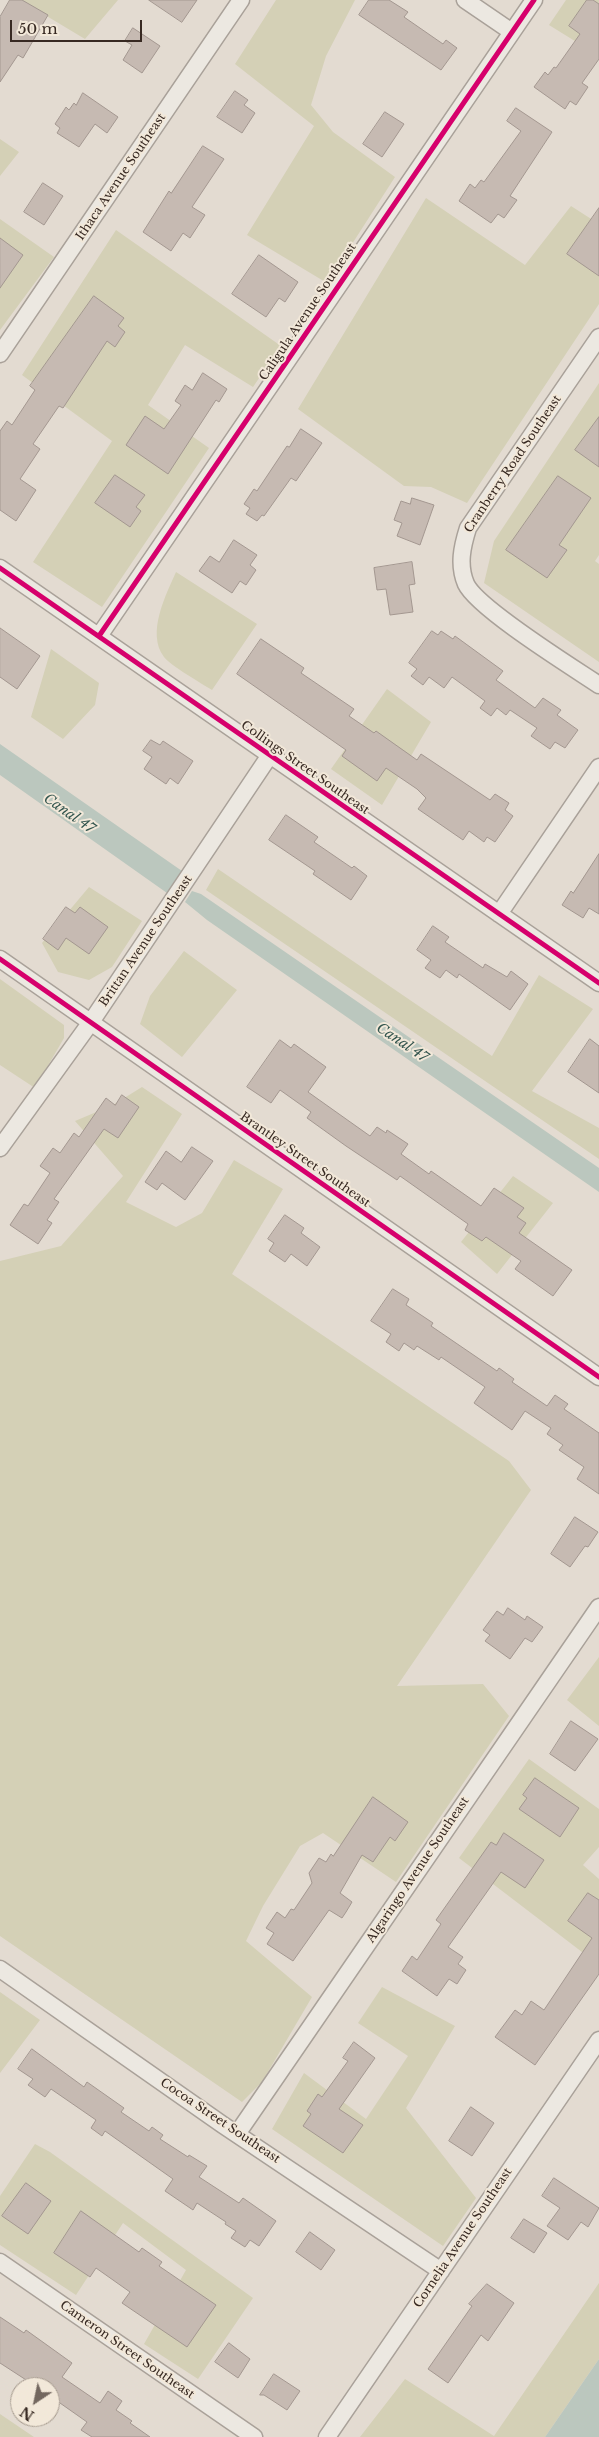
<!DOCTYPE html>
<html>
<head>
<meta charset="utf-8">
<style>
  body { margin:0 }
  #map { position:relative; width:599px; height:2437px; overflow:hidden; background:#e3dbd1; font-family:"Libre Baskerville",serif }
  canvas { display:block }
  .north { position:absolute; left:10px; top:2377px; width:50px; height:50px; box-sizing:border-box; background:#f2e8d9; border:1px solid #a79c90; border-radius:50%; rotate:214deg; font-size:14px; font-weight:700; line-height:20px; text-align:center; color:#372922 }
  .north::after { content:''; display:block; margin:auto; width:18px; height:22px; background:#73675f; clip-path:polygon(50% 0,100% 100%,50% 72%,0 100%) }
  .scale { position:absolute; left:10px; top:20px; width:132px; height:22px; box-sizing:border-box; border:2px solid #372922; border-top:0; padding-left:6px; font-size:15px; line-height:18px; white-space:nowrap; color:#372922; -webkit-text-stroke:4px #f2e8d9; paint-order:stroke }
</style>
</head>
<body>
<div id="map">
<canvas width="599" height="2437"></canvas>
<div class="north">N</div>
<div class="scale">50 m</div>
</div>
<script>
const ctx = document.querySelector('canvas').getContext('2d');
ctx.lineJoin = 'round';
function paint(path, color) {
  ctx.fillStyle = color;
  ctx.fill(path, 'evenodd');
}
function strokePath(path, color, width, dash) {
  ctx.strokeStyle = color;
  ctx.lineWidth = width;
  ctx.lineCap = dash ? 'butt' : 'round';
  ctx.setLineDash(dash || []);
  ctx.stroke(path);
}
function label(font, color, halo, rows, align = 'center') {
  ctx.font = font + ' "Libre Baskerville",serif';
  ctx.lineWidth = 4;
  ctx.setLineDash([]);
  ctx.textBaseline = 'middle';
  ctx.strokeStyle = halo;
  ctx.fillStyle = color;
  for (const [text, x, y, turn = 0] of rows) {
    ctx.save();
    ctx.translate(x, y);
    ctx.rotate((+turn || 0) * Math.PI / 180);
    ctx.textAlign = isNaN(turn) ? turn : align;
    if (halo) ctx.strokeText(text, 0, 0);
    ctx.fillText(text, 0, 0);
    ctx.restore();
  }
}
paint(new Path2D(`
  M20 0H118L85 39Z
  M276 0H355L326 56 311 105 333 132 395 177 327 283 247 235 314 126 235 64Z
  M566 0H599V56L549 25Z
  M0 139 19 152 0 176Z
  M426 198 525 265 571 206 599 224V304L467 503 431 487 404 486 298 409Z
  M0 219 54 257 0 330Z
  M116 230 281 346 253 387 185 345 148 405 209 448 102 607 33 562 112 441 22 375Z
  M599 383V555L595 561 599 564V662L484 583 494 541Z
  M176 572 257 624 212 690C201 683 171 666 164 657 146 633 166 595 176 572Z
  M51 649 99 683 95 705 63 739 31 717Z
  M387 689 431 722 382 805 331 769Z
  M218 869 492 1056 539 975 593 1009 532 1091 599 1128V1159L206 890Z
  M89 887 142 921 112 967 89 980 58 972 42 943Z
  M184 951 237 990 182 1057 140 1024 150 996Z
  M0 979 64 1025V1038L35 1088 0 1065Z
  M142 1087 182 1114 126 1202 176 1227 202 1213 234 1160 283 1189 232 1274 509 1461 531 1490 397 1686 483 1684 509 1716 396 1882 323 1833 300 1846 263 1906 246 1941 312 1997 262 2082 242 2102 0 1936V1261L61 1246 123 1176 75 1121 113 1105Z
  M513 1176 553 1203 497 1274 461 1242Z
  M599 1657V1726L567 1700Z
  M529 1759 599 1809V1847L583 1865 599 1879V1965L459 1858Z
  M382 1987 455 2026 406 2108 476 2198 443 2246 272 2129 304 2073 366 2119 408 2056 358 2023Z
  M0 1992 40 2020 0 2073Z
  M35 2144 50 2152 253 2298 198 2379 144 2344 186 2270 123 2223 76 2295 0 2245V2196Z
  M599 2283V2359L545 2437H360L405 2379 494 2436Z
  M0 2414 34 2437H0Z`), '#d4d0b6');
paint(new Path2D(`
  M0 744 182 871 167 893 0 775Z
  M192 891 201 894 599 1168V1192L207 920 185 902Z
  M599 2359V2437H545Z`), '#bbc7be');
const building = new Path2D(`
  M10 0H22L48 15 23 58 18 55 0 82V17Z
  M149 0H197L182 22Z
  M369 0H389L408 12 404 17 443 44 446 40 457 48 441 70 359 15Z
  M587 0H593L599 4V59L582 83 588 87 576 105 570 101 565 109 534 87 545 72 548 75 554 67 556 68 580 34 569 26Z
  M133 28 160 46 142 73 123 60 132 45 125 41Z
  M235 91 248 100 244 105 255 113 242 133 217 117Z
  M83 93 118 117 107 133 95 124 79 147 57 133 60 128 55 124 66 107 69 110 74 103 76 105Z
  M516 108 552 132 510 196 517 200 504 218 498 214 491 223 459 201 470 184 475 188 481 180 484 182 521 131 507 121Z
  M385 112 404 124 382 157 363 144Z
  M203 146 224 159 192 207 205 215 190 238 183 233 171 251 143 232 169 191 171 193Z
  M43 183 63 196 44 225 24 212Z
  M599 208V276L567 254Z
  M0 238 23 255 0 288Z
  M259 255 298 282 285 302 279 298 266 317 232 294Z
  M94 296 124 318 118 326 125 332 115 347 107 341 63 408 59 406 33 444 40 449 20 479 36 490 16 521 0 510V431L7 421 12 425 35 390 30 386Z
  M203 373 227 389 219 402 216 400 168 474 126 445 145 416 164 429 181 405 175 401 185 385 192 390Z
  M599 417V467L575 450Z
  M301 429 322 443 296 481 291 478 264 516 262 515 257 521 246 514 250 508 244 504 254 489 257 491 287 446 289 447Z
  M115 475 145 495 136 507 141 511 130 527 95 503Z
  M558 476 591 498 559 545 567 550 547 578 506 550Z
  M412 498 434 505 420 545 397 536 402 523 394 520 401 501 410 504Z
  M234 540 257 555 250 565 256 570 246 585 240 581 232 593 199 571 210 556 219 562Z
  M412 562 415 584 409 585 413 612 390 615 386 589 377 590 374 568Z
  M0 628 40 656 17 689 0 677Z
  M432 631 438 635 441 631 453 639 455 636 503 671 496 680 535 708 543 698 561 710 557 715 578 730 565 748 555 742 550 749 531 736 537 728 510 710 506 715 497 708 491 716 480 708 485 701 452 677 444 688 429 677 423 685 411 676 417 669 409 663Z
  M261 639 304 668 301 673 354 709 349 716 374 733 376 731 417 760 421 754 490 800 495 794 509 803 505 810 513 816 495 842 487 837 484 842 469 831 463 840 418 809 426 798 417 789 386 768 377 781 342 756 346 750 237 674Z
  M151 740 160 745 163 741 193 761 178 784 170 778 166 784 144 769 152 757 143 751Z
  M286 815 318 837 314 842 352 868 354 866 367 876 351 900 313 874 315 871 269 840Z
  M599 854V914L589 908 583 918 562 905 571 891 573 893Z
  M66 907 75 913 80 907 108 927 89 954 66 938 58 950 43 939Z
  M433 926 449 937 445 942 483 968 485 964 507 977 511 971 528 984 510 1010 459 974 457 978 446 970 440 978 425 968 431 960 417 950Z
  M590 1039 599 1046V1093L568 1072Z
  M280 1040 291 1048 294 1044 326 1067 308 1092 370 1136 377 1127 386 1133 387 1130 408 1144 401 1154 429 1174 431 1171 481 1206 494 1188 524 1208 517 1217 526 1223 519 1233 572 1270 553 1296 515 1269 521 1261 486 1237 482 1241 465 1230 468 1224 400 1176 397 1180 346 1146 307 1118 311 1112 280 1090 271 1103 247 1087Z
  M122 1095 139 1107 118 1138 104 1129 54 1199 59 1202 47 1220 52 1223 38 1244 10 1225 24 1204 28 1206 50 1173 40 1166 53 1148 60 1153 74 1133 79 1137 106 1098 115 1105Z
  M192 1147 213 1161 185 1200 162 1183 157 1190 145 1182 166 1151 181 1162Z
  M285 1215 304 1228 301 1233 320 1247 307 1266 291 1254 285 1262 269 1251 274 1243 268 1239Z
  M393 1289 409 1299 406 1305 433 1323 431 1326 497 1371 499 1368 514 1379 512 1382 547 1406 555 1395 568 1404 564 1409 599 1433V1494L577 1479 584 1467 559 1450 563 1445 547 1434 551 1428 525 1411 512 1430 474 1403 485 1387 441 1357 439 1360 417 1346 414 1350 404 1343 399 1351 386 1342 391 1334 371 1321Z
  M575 1517 598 1532 588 1547 585 1546 570 1567 551 1554Z
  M508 1608 525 1620 527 1616 543 1627 532 1642 525 1638 510 1659 485 1641 490 1635 483 1630 497 1611 503 1615Z
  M571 1721 598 1739 575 1771 550 1754Z
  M535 1778 579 1808 560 1837 519 1809 527 1798 523 1795Z
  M373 1797 408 1822 395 1841 390 1837 373 1862 362 1855 340 1893 352 1902 346 1912 342 1918 329 1910 293 1961 267 1944 274 1933 266 1928 277 1912 285 1918 291 1909 294 1910 312 1883 309 1873 319 1858 326 1862 331 1854 333 1856Z
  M504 1833 544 1860 525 1888 501 1872 448 1947 463 1957 458 1964 466 1970 457 1984 449 1979 437 1996 402 1971 412 1956 417 1960 441 1924 436 1920 491 1842 496 1845Z
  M588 1893 599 1900V1974L535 2065 495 2037 515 2010 522 2015 531 2001 544 2010 592 1938 568 1921Z
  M354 2042 375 2058 339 2109 363 2125 343 2153 303 2126 311 2114 307 2111 318 2094 322 2097 348 2061 343 2058Z
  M32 2049 84 2087 87 2082 124 2108 121 2112 149 2131 152 2127 163 2135 160 2139 188 2157 189 2155 207 2166 199 2177 239 2203 243 2198 276 2221 259 2246 250 2240 245 2247 231 2238 236 2231 225 2224 226 2222 197 2203 193 2210 165 2191 173 2179 105 2131 102 2136 91 2128 96 2120 51 2089 45 2097 28 2085 33 2079 18 2069Z
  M471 2107 494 2123 472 2156 449 2141Z
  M554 2178 599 2208 588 2227 581 2222 568 2240 547 2226 560 2208 542 2196Z
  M26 2183 51 2201 28 2234 2 2216Z
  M81 2211 139 2252 142 2248 162 2262 159 2266 216 2305 187 2347 122 2303 130 2292 96 2268 90 2277 54 2253Z
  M524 2219 547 2233 534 2253 511 2238Z
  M310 2232 335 2250 321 2270 296 2252Z
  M487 2284 514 2303 488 2341 481 2335 448 2383 428 2369 472 2306 469 2304Z
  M0 2317 24 2333 26 2330 72 2363 62 2377 100 2403 108 2391 122 2401 116 2410 132 2421 130 2423 150 2437H92L81 2430 87 2422 50 2396V2387H37L0 2363Z
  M229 2343 250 2359 238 2378 215 2362Z
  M274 2374 300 2391 287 2410 264 2395H260Z`);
paint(building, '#c6bab2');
strokePath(building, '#a39790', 1);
const minor = new Path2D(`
  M465 0 512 32
  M599 337 468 528C462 547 458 565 466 584 477 608 572 667 599 685
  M0 354 241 0
  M0 568 599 983
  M99 636 534 0
  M499 914 599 767
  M0 959 599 1377
  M0 1148 91 1022 270 755
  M0 1969 223 2125 441 2271
  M237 2134 599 1607
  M0 2262 254 2437
  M327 2437 599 2040`);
strokePath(minor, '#a9a199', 19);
strokePath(minor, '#ece8e1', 16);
strokePath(new Path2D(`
  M0 568 599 983
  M99 636 534 0
  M0 959 599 1377`), '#d6006c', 5);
label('12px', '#372922', '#f2e8d9', [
  ["Ithaca Avenue Southeast",121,177,-56],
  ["Caligula Avenue Southeast",308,312,-56],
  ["Cranberry Road Southeast",513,464,-56],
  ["Collings Street Southeast",305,768,35],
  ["Brittan Avenue Southeast",146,941,-56],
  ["Brantley Street Southeast",305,1160,35],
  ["Algaringo Avenue Southeast",418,1870,-56],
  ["Cocoa Street Southeast",220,2121,34],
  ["Cornelia Avenue Southeast",463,2238,-56],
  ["Cameron Street Southeast",127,2350,35]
]);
label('italic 14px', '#33554e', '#f2e8d9', [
  ["Canal 47",69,814,35],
  ["Canal 47",402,1043,34]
]);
</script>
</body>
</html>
